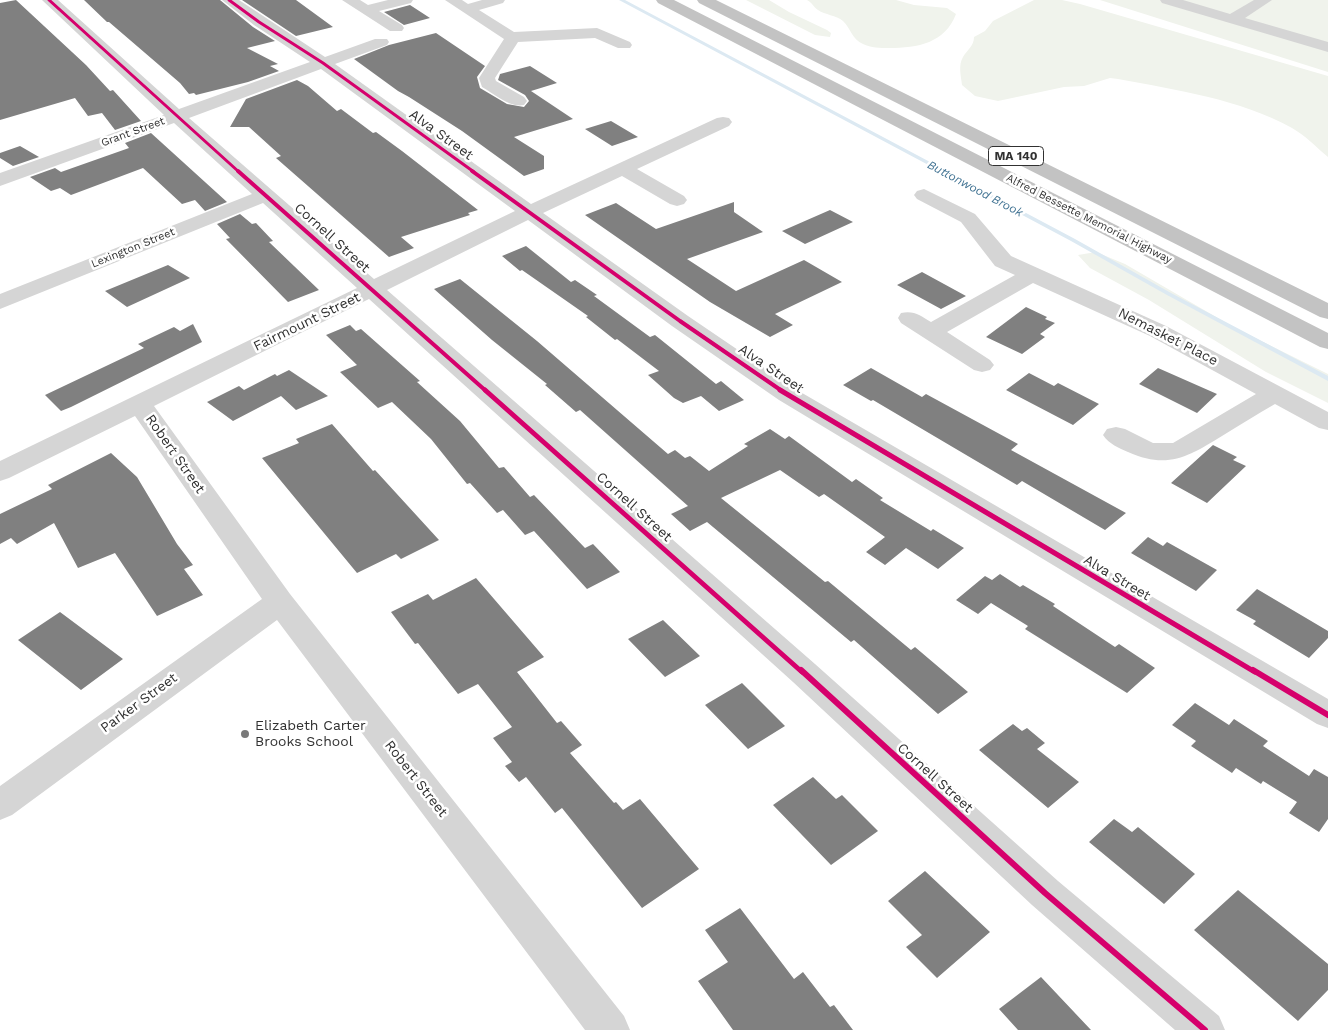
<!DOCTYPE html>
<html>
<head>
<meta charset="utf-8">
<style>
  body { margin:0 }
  canvas { display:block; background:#fff }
</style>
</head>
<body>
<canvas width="1328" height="1030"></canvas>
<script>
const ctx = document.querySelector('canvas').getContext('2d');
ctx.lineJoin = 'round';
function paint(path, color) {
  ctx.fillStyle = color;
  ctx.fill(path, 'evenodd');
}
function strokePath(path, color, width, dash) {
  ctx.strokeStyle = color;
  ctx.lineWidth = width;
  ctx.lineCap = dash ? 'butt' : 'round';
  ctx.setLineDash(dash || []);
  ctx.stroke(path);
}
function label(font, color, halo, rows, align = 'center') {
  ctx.font = font + ' "Work Sans",sans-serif';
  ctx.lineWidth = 5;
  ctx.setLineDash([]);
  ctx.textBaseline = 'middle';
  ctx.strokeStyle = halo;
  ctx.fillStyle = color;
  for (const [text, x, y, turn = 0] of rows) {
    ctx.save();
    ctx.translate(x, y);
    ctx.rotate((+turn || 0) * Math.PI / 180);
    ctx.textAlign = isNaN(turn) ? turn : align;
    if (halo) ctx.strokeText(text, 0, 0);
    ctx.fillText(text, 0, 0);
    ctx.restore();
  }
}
paint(new Path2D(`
  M746 0H769L789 12 827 30 831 33 830 37 815 35Z
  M807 0H896L914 5 947 8 956 14C945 43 918 48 889 48 880 48 871 48 863 44 852 39 851 29 843 21 836 15 825 15 818 10 813 7 813 3 807 0Z
  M1034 0H1062L1080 4 1328 76V157C1316 147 1306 136 1292 128 1240 99 1176 90 1118 79L1110 78 1084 86 1064 87 998 101 975 96 962 85C961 76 958 65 963 57 967 50 974 46 974 37L985 31 993 21Z
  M1100 0H1328V72Z
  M1096 252 1125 264 1235 328 1328 374V403L1266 372 1149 300 1090 268 1078 255Z`), '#f0f3ec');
paint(new Path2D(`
  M619 0H625L1075 239 1171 293 1328 376V381L1167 295 1071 241Z`), '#dce9f2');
paint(new Path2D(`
  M16 0 86 65 110 91 113 90 141 121 115 130 102 113 88 116 75 98 0 120V3Z
  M84 0H220L253 27 275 41 247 48 278 64 270 66 279 71 248 82 196 95 194 93 189 94 180 83 109 22H107Z
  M242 0H296L333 27 296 36Z
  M410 5 430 18 404 25 384 12Z
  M436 33 485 66 477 77 480 88 507 104 524 107 529 101 525 95 498 80 500 74 530 66 557 83 531 91 573 119 514 137 544 156V169L524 176 462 131 409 97 398 91 354 59 389 45Z
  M297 80 308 86 337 111 341 109 373 133 376 132 402 151 478 210 468 213 470 215 401 237 414 248 389 257 276 158 281 156 249 127H230L246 99Z
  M611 121 638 137 612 146 585 129Z
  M151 133 227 202 205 211 195 200 182 204 143 168 71 195 60 188 51 191 30 177 55 168 61 172 129 148 125 143Z
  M20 146 39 157 13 166 0 158V153Z
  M734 202V212L763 232 687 259 736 291 804 260 842 282 775 314 793 325 770 337 710 302 585 215 616 203 656 229Z
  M830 210 853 222 805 244 782 231Z
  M240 214 252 224 256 223 273 241 269 242 319 290 288 302 226 239 230 238 217 224Z
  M526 246 571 282 575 280 597 295 594 296 650 337 655 335 716 384 721 381 744 400 719 411 701 396 683 403 674 398 648 375 659 371 617 339 615 340 586 317 588 316 522 270 520 271 502 256Z
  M168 265 190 278 127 307 105 291Z
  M922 272 966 296 941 309 897 285Z
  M460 279 537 341 668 454 675 450 685 458 690 456 709 471 748 446 744 444 770 429 785 439 789 436 852 482 856 479 883 498 880 500 931 531 933 529 964 548 938 569 906 548 885 565 866 552 885 537 824 494 819 497 780 470 721 498 825 582 828 581 911 650 915 647 968 692 938 714 854 640 851 642 707 522 690 531 671 514 688 506 580 410 576 412 545 385 547 384 492 340 434 289Z
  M1026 307 1047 317 1045 319 1055 323 1040 334 1045 337 1022 354 986 337Z
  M193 324 202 342 71 407 61 411 45 395 144 348 138 344 174 327 180 331Z
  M350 325 356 331 361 329 420 381 417 382 460 421 499 468 504 467 530 497 534 495 585 548 593 544 620 572 587 589 534 531 525 535 503 510 497 513 470 483 467 484 431 439 392 402 378 408 340 372 357 365 326 335Z
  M871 368 922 397 926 394 1018 444 1011 450 1126 513 1105 530 1022 481 1017 485 873 400 871 401 843 385Z
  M1158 368 1217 394 1197 413 1139 384Z
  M289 370 328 396 296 410 281 396 233 421 207 402 239 386 244 390 275 374 277 376Z
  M1029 373 1054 386 1058 383 1099 404 1073 425 1006 390Z
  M332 424 373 471 375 470 439 540 401 559 396 554 357 573 262 458 299 443 296 439Z
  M1213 445 1237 457 1233 460 1246 466 1207 503 1171 483Z
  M111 453 137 477 177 544 193 565 184 569 203 595 157 616 115 553 78 568 54 523 17 544 11 538 0 544V514L52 489 48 485Z
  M1148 537 1163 546 1167 542 1217 570 1196 591 1131 553Z
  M1000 574 1020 587 1023 585 1055 604 1053 606 1115 647 1119 644 1155 668 1127 693 1025 629 1028 626 991 603 978 614 956 600 985 576 992 580Z
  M476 578 544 657 517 672 557 723 561 721 582 745 570 753 614 803 616 802 623 810 640 799 699 869 642 908 562 808 555 813 526 777 519 782 505 766 512 762 493 738 512 727 478 684 458 694 418 643 415 644 391 612 428 594 433 600Z
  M1257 589 1328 631V638L1309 658 1253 624 1256 621 1236 610Z
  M60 612 123 659 81 690 18 640Z
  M663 620 700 656 665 677 628 639Z
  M742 683 785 726 748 749 705 705Z
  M1195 703 1229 725 1234 719 1268 741 1263 746 1309 776 1314 769 1328 777V819L1319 832 1289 813 1297 802 1263 781 1261 784 1236 768 1232 773 1191 746 1196 741 1172 725Z
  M1013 724 1022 731 1027 728 1045 743 1037 749 1079 782 1048 808 979 750Z
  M813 777 836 799 842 795 878 831 831 865 773 805Z
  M1114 819 1132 832 1138 827 1195 874 1164 904 1089 842Z
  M925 871 990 932 937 978 906 947 922 935 888 901Z
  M1238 890 1328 964V990L1298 1021 1194 930Z
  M740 908 794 979 803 972 830 1007 834 1005 853 1030H733L698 981 728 962 705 930Z
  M1041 977 1091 1030H1018L999 1009Z`), '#808080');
paint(new Path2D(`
  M42 0H58L179 109 310 62 254 25 222 0H239L325 57 375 39H387L389 42 387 45 335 64 531 204 717 118 723 117 729 118 732 122 729 126 637 169 684 196 687 200 684 204 677 206 670 204 622 176 543 213 688 316 797 390 1328 699V728L1317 724 779 400 672 326 528 220 387 290 815 664 1058 881 1219 1016 1225 1030H1175L1032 905 793 682 369 299 154 406 290 594 624 1016 630 1030H585L277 620 12 815 0 820V786L262 599 135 416 9 478 0 481V461L357 288 263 203 0 309V294L252 194 174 123 0 186V173L164 115ZM321 69 515 211 374 279 189 118Z
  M342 0H360L368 5 388 0H413L411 3 379 11 402 25 404 28 402 31H390Z
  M445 0H462L468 4 482 0H505L503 3 479 10 514 32 597 28 630 42 632 45 630 48H618L595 38 518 42 495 78 496 81 524 97 527 101 524 105C510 108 494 94 482 87L479 78 504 39Z
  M1160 0H1183L1230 14 1254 0H1272L1245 18 1328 42V52L1162 3Z
  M924 189 975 214 1011 256 1166 326 1328 412V430L1319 428 1275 404C1257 414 1240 425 1222 436 1189 456 1168 470 1128 452 1119 448 1109 444 1103 435L1107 429 1116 427 1125 429 1153 443H1173L1256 394 1150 336 1033 283 947 332 990 360 994 365 990 370 982 372 974 370 901 323 898 318 901 313C914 310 921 316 931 322L1015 275 995 266 961 222 917 199 914 195 917 191Z`), '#d5d5d5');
paint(new Path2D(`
  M656 0H674L1328 333V349L1320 347 658 3Z
  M697 0H716L1328 303V319L1320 317 699 3Z`), '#c3c3c3');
strokePath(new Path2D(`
  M49 0 239 172
  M229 0 259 22 323 63 474 172`), '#d6006c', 3);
strokePath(new Path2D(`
  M238 171 486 391
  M472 171 680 321 782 391`), '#d6006c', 4);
strokePath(new Path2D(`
  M485 390 802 672
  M780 390 1255 672`), '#d6006c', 5);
strokePath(new Path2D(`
  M801 670 1045 893 1205 1030
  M1253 670 1328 715`), '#d6006c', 6);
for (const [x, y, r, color] of [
  [245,734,5,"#797979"]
]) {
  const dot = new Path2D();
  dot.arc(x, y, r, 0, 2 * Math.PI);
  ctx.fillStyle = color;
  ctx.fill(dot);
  strokePath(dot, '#fff', 2);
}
label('11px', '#313131', '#fff', [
  ["Grant Street",133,132,-20],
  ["Alfred Bessette Memorial Highway",1089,219,27],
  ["Lexington Street",133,248,-22]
]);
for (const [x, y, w] of [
  [1016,156,55]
]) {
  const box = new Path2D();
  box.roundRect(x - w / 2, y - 9.5, w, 19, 4);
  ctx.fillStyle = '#fff';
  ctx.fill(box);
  strokePath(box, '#313131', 1);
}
label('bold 12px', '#313131', null, [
  ["MA 140",1016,156]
]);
label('italic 12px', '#407292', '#fff', [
  ["Buttonwood Brook",975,189,28]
]);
label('14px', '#313131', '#fff', [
  ["Alva Street",441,135,36],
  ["Cornell Street",332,238,42],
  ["Fairmount Street",307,322,-26],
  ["Nemasket Place",1168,337,27],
  ["Alva Street",771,369,34],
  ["Robert Street",175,454,55],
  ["Cornell Street",634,507,42],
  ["Alva Street",1117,578,31],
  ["Parker Street",139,703,-36],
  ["Cornell Street",935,778,42],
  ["Robert Street",416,779,52]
]);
label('14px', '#313131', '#fff', [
  ["Elizabeth Carter",255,726],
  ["Brooks School",255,742]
], 'left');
</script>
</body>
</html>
